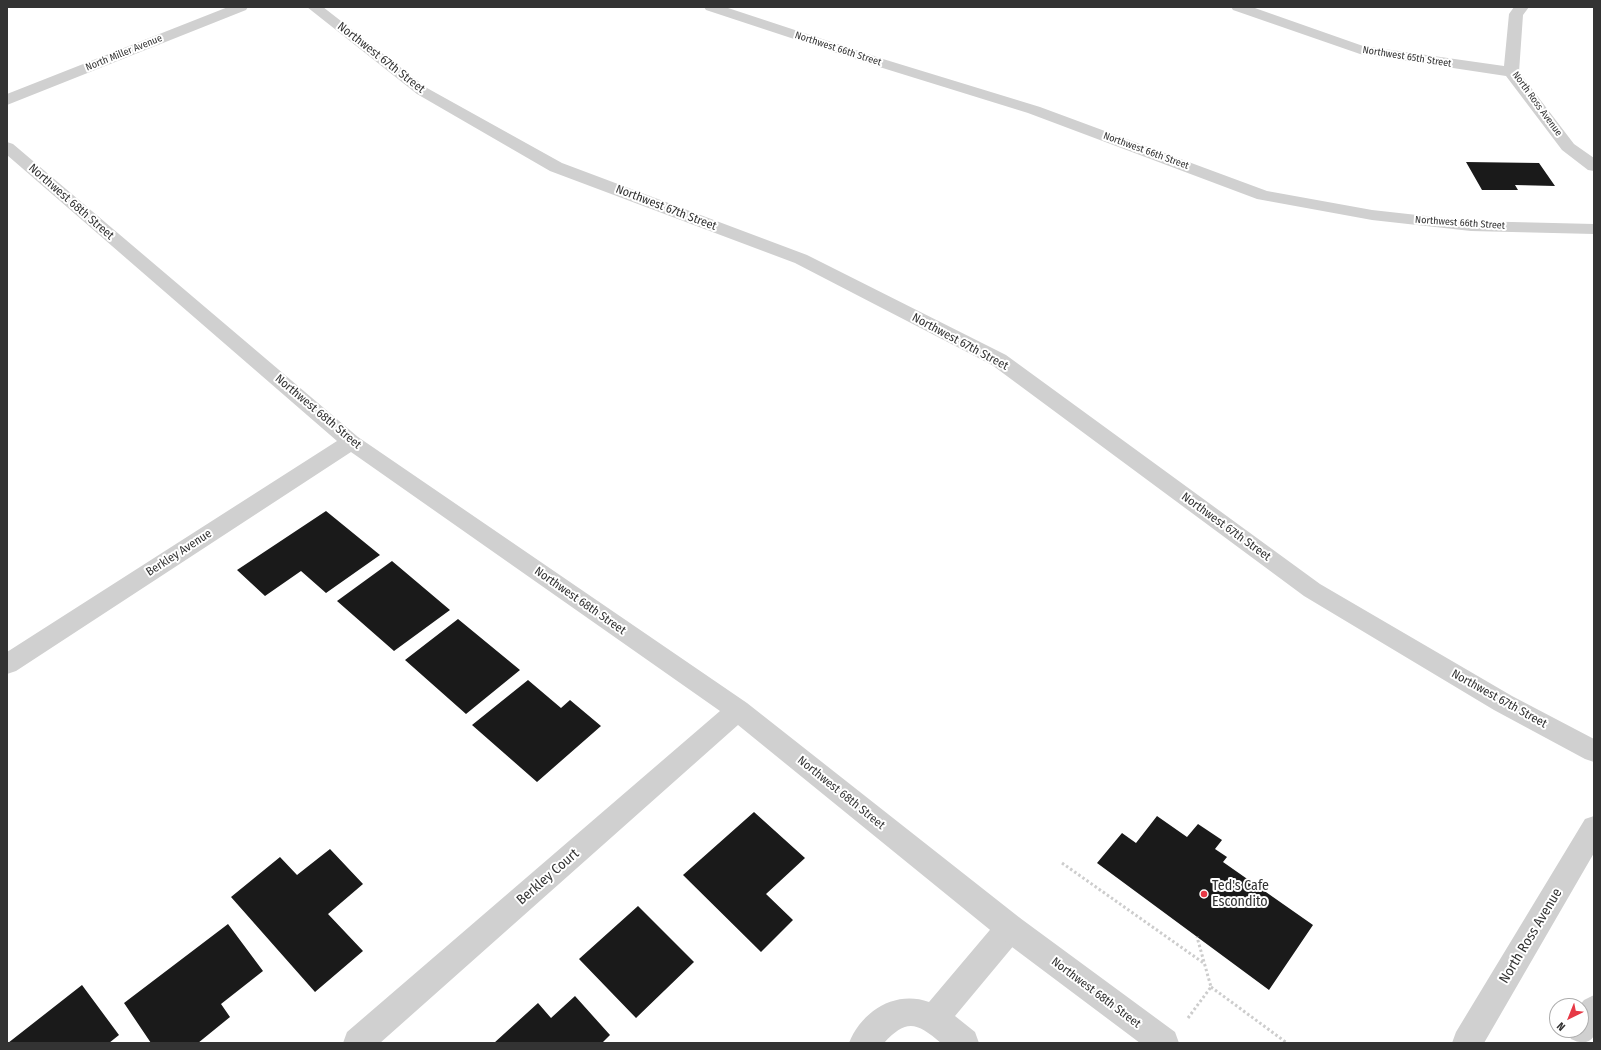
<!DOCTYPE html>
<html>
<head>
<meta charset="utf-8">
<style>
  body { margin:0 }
  #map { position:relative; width:1601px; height:1050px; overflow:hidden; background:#fff; font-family:"Fira Sans Condensed",sans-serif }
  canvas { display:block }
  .frame { position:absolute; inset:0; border:8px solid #333; pointer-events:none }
  .north { position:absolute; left:1549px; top:998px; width:40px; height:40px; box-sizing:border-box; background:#fff; border:1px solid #adadad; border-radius:50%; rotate:223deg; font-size:11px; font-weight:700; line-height:16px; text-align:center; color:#333 }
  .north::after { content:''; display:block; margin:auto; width:14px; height:18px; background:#e63946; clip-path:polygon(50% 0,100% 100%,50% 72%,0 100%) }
</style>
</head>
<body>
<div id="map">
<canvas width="1601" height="1050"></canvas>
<div class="frame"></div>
<div class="north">N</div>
</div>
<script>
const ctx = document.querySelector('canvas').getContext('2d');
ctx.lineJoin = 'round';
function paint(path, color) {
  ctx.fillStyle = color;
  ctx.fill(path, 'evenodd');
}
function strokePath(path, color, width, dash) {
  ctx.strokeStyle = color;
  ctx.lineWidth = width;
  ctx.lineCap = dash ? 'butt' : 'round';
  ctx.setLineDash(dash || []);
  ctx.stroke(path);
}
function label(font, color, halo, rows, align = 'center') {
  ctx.font = font + ' "Fira Sans Condensed",sans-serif';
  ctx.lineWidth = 4;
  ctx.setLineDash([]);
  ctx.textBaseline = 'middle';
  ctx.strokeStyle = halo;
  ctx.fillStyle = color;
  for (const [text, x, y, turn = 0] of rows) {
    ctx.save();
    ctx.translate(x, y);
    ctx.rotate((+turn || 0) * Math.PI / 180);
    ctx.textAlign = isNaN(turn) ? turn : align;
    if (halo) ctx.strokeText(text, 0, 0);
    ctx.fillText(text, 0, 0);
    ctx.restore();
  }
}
paint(new Path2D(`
  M1466 162 1539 163 1555 186 1515 185 1518 190H1482Z
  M326 511 380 555 326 593 301 571 265 596 237 570Z
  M392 561 450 610 394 651 337 601Z
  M458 619 520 670 466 714 405 660Z
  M528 680 561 708 570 700 601 726 537 782 472 725Z
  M754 812 805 858 766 894 793 920 761 952 683 875Z
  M1157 816 1187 837 1198 824 1222 840 1215 849 1227 857 1223 862 1313 925 1269 990 1097 863 1122 833 1136 843Z
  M330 849 363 884 328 914 363 951 315 992 231 897 280 857 297 875Z
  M638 906 694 962 636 1018 579 959Z
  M228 924 263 971 221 1004 230 1017 198 1043H151L124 1003Z
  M82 985 119 1035 109 1043H8Z
  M575 996 610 1035 602 1043H494L538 1003 551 1018Z`), '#1a1a1a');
strokePath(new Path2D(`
  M1062 863 1205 964
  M1211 987 1287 1043
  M1188 1018 1211 987 1197 937`), '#cdcdcd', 3, [2.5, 2.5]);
paint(new Path2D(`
  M1010 915 1020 918 1024 928 1020 938 955 1016 975 1032 979 1043H941C917 1023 907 1018 884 1043H849C862 1011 895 990 929 1002L1000 918Z
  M1594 995V1036C1588 1045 1579 1043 1571 1039L1567 1030H1581V1006H1579L1584 1000Z`), '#d0d0d0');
paint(new Path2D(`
  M228 7H248L246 10 7 105V94Z
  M307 7H323L427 88 562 163 807 255 1006 355 1320 584 1512 696 1594 739V762L1585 759 1494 710 1304 596 992 365 795 263 550 171 417 94Z
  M704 7H725L883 59 1040 107 1267 191 1372 210 1471 221 1594 224V234L1471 231 1372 220 1257 199 1028 113 873 65 706 10Z
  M1231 7H1252L1363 46 1504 66 1509 14 1514 7H1529L1523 15 1519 72 1574 144 1594 158V171L1588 170 1562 150 1506 76 1360 54 1233 10Z
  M7 142 13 144 358 437 747 703 1020 918 1175 1032 1179 1043H1140L1000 938 738 725 380 1043H343L347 1032 720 711 351 452 16 671 7 674V652L337 441 7 155Z
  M1594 816V853L1484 1043H1452L1456 1032 1585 819Z`), '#d0d0d0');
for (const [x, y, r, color] of [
  [1204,894,4,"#e63946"]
]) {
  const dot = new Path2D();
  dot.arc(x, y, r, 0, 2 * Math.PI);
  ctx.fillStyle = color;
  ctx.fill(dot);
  strokePath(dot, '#fff', 1.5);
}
label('10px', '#333', '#fff', [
  ["Northwest 66th Street",838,49,18],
  ["North Miller Avenue",124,53,-22],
  ["Northwest 65th Street",1407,57,9],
  ["North Ross Avenue",1537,104,54],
  ["Northwest 66th Street",1146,151,20],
  ["Northwest 66th Street",1460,223,4]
]);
label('12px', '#333', '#fff', [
  ["Northwest 67th Street",381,58,38],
  ["Northwest 68th Street",71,202,41],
  ["Northwest 67th Street",666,208,21],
  ["Northwest 67th Street",960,342,28],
  ["Northwest 68th Street",318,412,40],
  ["Northwest 67th Street",1226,527,36],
  ["Berkley Avenue",179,553,-33],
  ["Northwest 68th Street",580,601,35],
  ["Northwest 67th Street",1499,699,29],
  ["Northwest 68th Street",841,793,39],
  ["Northwest 68th Street",1096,993,37]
]);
label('14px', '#333', '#fff', [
  ["Berkley Court",548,877,-41],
  ["North Ross Avenue",1531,936,-59]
]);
label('14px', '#333', '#fff', [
  ["Ted's Cafe",1212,886],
  ["Escondito",1212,902]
], 'left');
</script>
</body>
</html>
